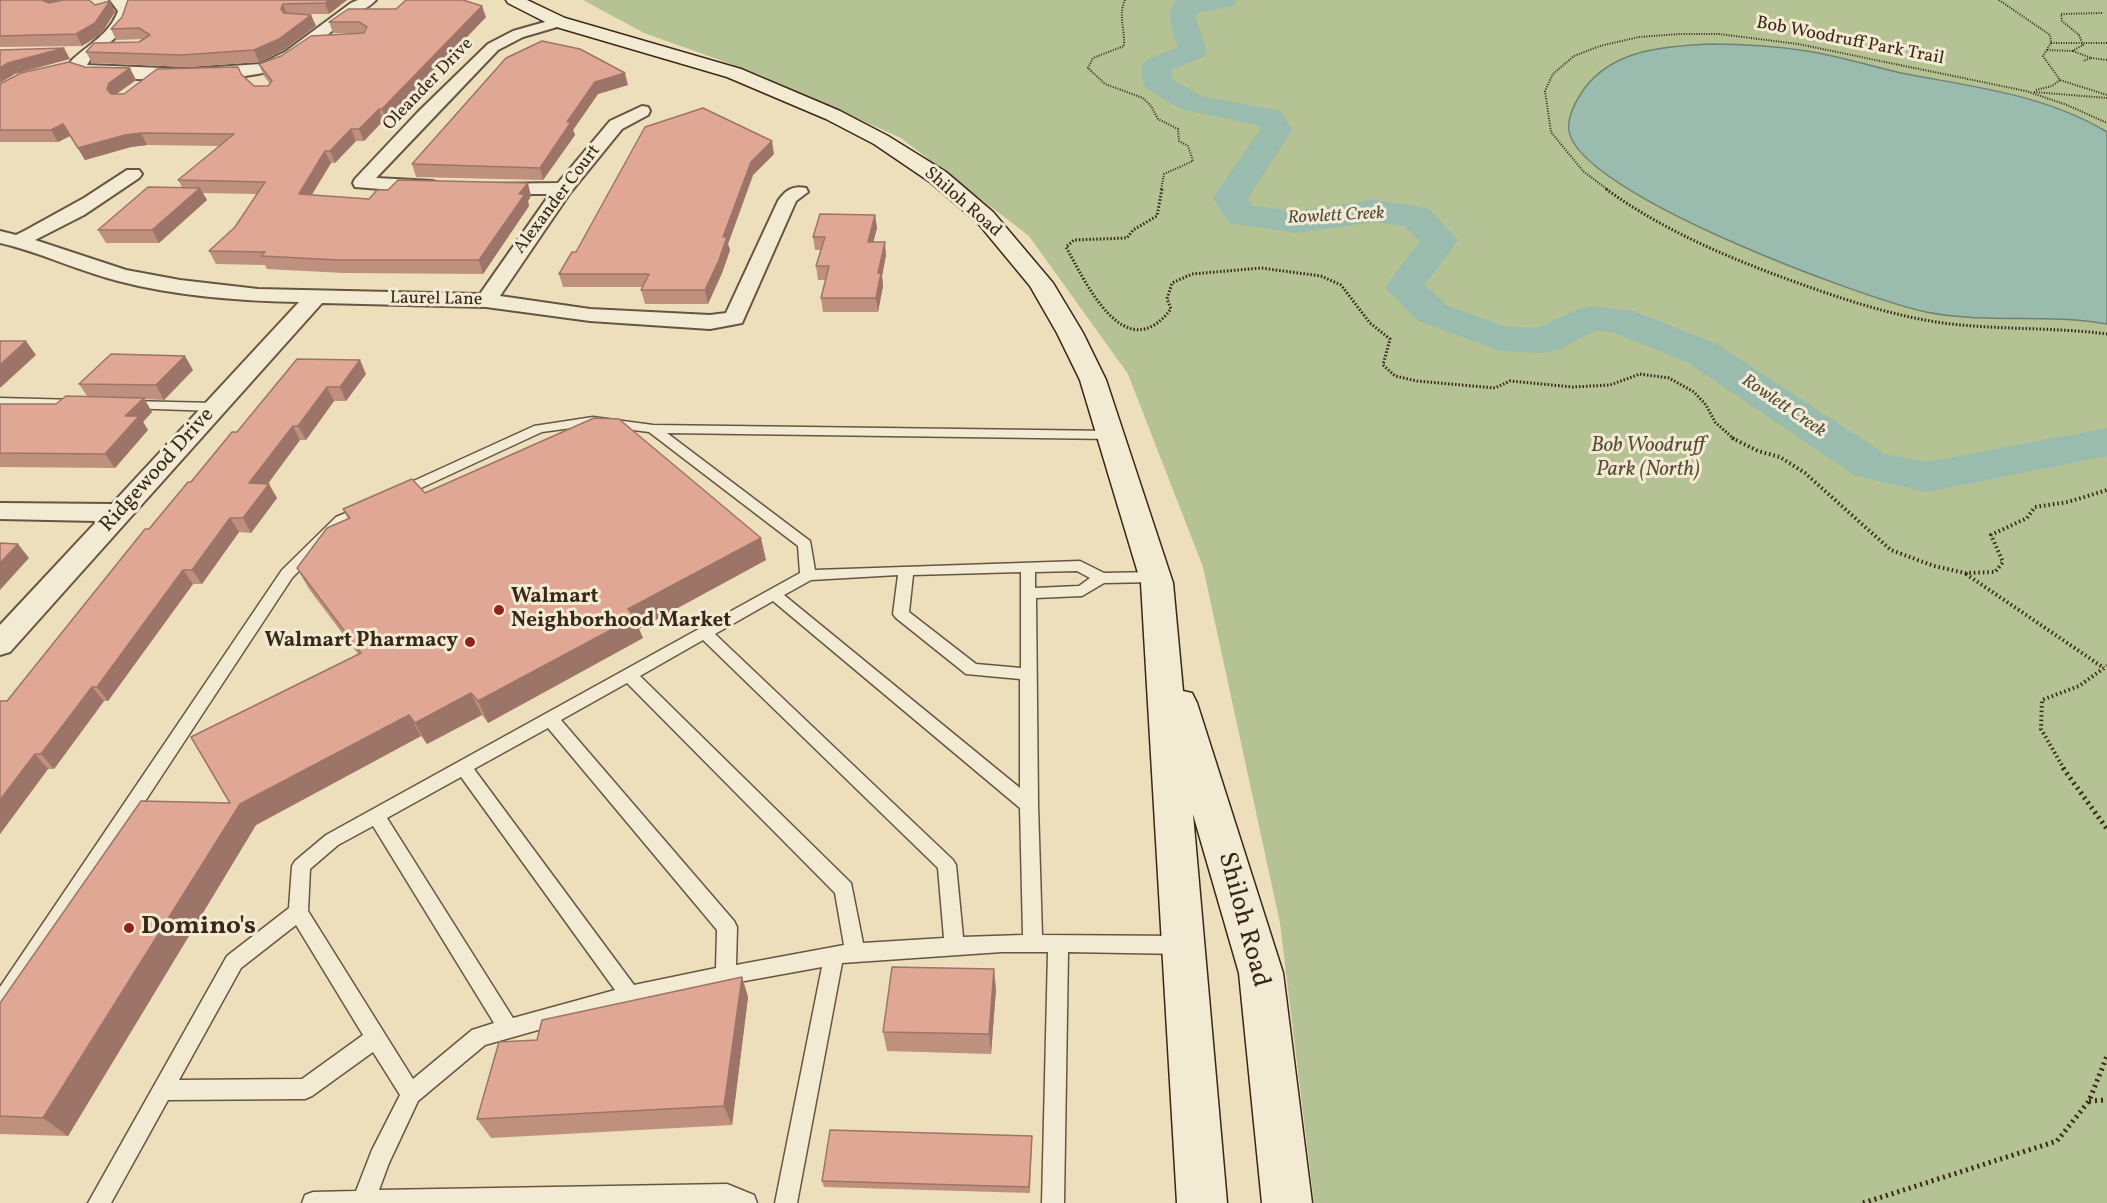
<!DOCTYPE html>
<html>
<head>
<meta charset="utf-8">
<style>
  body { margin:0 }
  canvas { display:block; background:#eddebc }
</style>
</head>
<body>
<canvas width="2107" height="1203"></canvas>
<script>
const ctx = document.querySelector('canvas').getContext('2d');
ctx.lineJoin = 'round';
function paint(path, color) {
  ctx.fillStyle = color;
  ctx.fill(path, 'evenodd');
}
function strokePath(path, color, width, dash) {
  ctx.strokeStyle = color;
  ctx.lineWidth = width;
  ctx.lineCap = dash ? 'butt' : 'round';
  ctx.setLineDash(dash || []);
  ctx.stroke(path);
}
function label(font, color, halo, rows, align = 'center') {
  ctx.font = font + ' Vollkorn,serif';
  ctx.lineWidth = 6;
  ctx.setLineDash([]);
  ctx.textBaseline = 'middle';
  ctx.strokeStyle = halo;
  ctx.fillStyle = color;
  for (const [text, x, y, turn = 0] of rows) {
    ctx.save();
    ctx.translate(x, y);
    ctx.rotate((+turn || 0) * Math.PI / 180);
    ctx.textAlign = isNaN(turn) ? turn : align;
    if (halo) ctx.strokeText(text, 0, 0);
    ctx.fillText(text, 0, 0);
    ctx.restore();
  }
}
paint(new Path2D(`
  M583 0H2107V1203H1314L1280 923 1203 567 1128 374 1029 236 901 138 756 73 644 33Z`), '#b4c294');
const water = new Path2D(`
  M1711 44C1744 44 1775 46 1807 51 1839 56 1870 66 1901 73 1973 87 2044 94 2107 132V324C2048 313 1985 324 1926 312 1865 299 1579 194 1569 131 1567 116 1576 101 1584 89 1613 49 1666 46 1711 44Z`);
paint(water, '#99bcaf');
strokePath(water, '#738173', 1.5);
paint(new Path2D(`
  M1180 0H1237L1233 6 1197 13 1196 19 1207 51 1203 57 1171 70 1172 79 1201 96 1280 111 1292 130 1248 198 1253 206 1297 211 1374 200 1416 206 1429 209 1458 240 1425 285 1446 305 1506 327 1537 328 1577 310 1591 306 1633 311 1717 344 1885 454 1927 462 2107 428V456L1927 492 1870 479 1854 475 1687 362 1612 332 1597 330 1558 350 1543 353 1501 351 1418 321 1385 287 1420 241 1405 226 1374 222 1297 233 1229 223 1213 198 1260 130 1257 125 1181 109 1147 89 1143 83 1142 66 1146 60 1178 47C1173 32 1165 15 1175 1Z`), '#99bcaf');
const lane = new Path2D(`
  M0 398 78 400 84 404 78 408 0 406Z
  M129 401 216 403 222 407 216 411 125 408 123 405 125 402Z
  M593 417 653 425 1112 431 1118 435 1112 439 667 433 810 541 815 570 1080 561 1104 573 1155 572 1162 577 1155 582 1104 583 1082 596 1036 598 1038 805 1042 935 1182 936 1189 939 1192 945 1189 951 1182 954 1068 952 1064 1203H1042L1048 952H1002L842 963 797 1203H775L822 967 651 998 485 1045 418 1101 389 1163 379 1190 727 1184 754 1195 757 1203H302L305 1195 313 1192 356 1191 372 1150 400 1095 373 1052 312 1096 305 1099 168 1100 111 1203H88L227 956 289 908 292 866 295 861 326 835 800 573 798 546 649 432 593 425 542 432 406 495H396L394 492 396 489 534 426ZM1077 571 1090 578 1079 586 1035 588V572ZM1021 572V668L976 664 909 612 913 575ZM898 575 893 614 896 618 966 674 1020 679V788L784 595 811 580ZM773 601 1020 808 1023 935 963 937 956 865 953 860 715 634ZM703 640 938 868 944 938 863 943 851 883 640 676ZM627 683 835 893 844 945 736 965 737 927 734 921 561 720ZM548 728 717 930 716 968 634 985 474 769ZM461 777 615 990 513 1018 387 818ZM373 826 494 1023 472 1030 413 1079 308 911 310 869 338 845ZM296 925 363 1035 302 1079 179 1080 241 968Z
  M365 505 370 506 372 509 370 512 346 523 292 578 7 1011 0 1013V987L282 570 336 517Z`);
const street = new Path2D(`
  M110 0H127L132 11C123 42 99 44 87 65L188 69 260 64 285 52 351 3 358 0H376C368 9 352 15 342 23 323 37 305 57 283 67 245 84 116 83 74 71L70 63 72 60C89 44 110 34 118 11Z
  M559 18 566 22 564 25 523 37 498 50 376 178 432 181 439 183 441 187 439 191 432 193 355 187 353 183 355 179 418 112 488 44 513 31Z
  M642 106 648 107 650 111 648 115 622 129 570 193 500 296 590 309 710 315 726 313 778 201C785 191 792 185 806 188L808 192 796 201 742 323 710 329 590 321 486 307 322 303 10 652 0 655V625L97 521 0 519V503L112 504 299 302C239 301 176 296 118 281 78 271 40 252 0 243V231L16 235 26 230 84 198 127 170H139L142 174 139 178 84 215 35 240 126 270 180 280 258 289 480 294 550 194H490L483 192 481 188 483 184 558 183 610 121Z`);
const secondary = new Path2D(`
  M506 0H527L565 18 741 69 840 111 888 136 946 172 993 212 1053 283 1083 333 1106 380 1173 583 1183 691 1192 693 1197 703 1283 973 1312 1203H1262L1239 973 1193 814 1227 1203H1177L1141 583 1080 380 1057 333 1030 286 977 222 930 182 874 144 826 119 727 77 553 26 508 3Z`);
strokePath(lane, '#665641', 3);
strokePath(street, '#665641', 4);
strokePath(secondary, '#392818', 3);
strokePath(new Path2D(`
  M1125 0C1118 15 1125 29 1124 46L1093 58 1088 68 1105 84 1143 98 1151 106 1158 119 1178 129 1179 141 1188 146 1193 161 1164 174 1161 190
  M1999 0 2050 35 2051 43 2043 56 2060 80 2107 95
  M2051 43H2107
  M2047 50 2072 51 2083 45 2079 35 2062 21 2061 14 2103 13
  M2073 51 2091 58 2083 61
  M2091 58 2107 60
  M2036 90 2052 86 2060 80
  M2034 92 2107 98
  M1608 190 1583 171 1551 132 1545 91 1553 74 1574 56 1600 46 1639 37 1679 34H1719L1798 44 2026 91 2067 105 2107 123`), '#392818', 2, [1, 1.5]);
strokePath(new Path2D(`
  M1162 189 1157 216 1133 230 1127 238 1074 240 1066 247C1086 283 1125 369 1171 309L1167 299 1172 283 1192 274 1261 268 1321 276 1341 285 1370 323 1390 339 1383 365 1395 376 1417 381 1495 388 1510 381 1573 387 1610 385 1640 374 1669 378 1694 392 1706 405 1715 422 1735 440
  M1606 189C1664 231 1731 259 1798 283 1845 300 1894 316 1943 323 1997 330 2053 327 2107 334`), '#392818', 3, [1.5, 2]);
strokePath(new Path2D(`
  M1732 438 1758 451 1780 457 1805 473 1891 550 1934 566 1965 573 1995 572 2003 562 1991 535 2027 518 2035 507 2068 502 2107 490
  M1966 574 2104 668
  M2064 769 2041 729 2042 700 2079 686 2107 666`), '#392818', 4, [1.5, 3]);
strokePath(new Path2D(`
  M2063 768 2107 829
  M2089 1101 2107 1100
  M1863 1203 2057 1141 2089 1101 2107 1056`), '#392818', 5, [2, 4]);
paint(lane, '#f3ead3');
paint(street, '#f3ead3');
paint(secondary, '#f3ead3');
paint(new Path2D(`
  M0 0H47L95 5 110 1 115 12 101 34 82 46 0 47Z
  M128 0H347L329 14H303L311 15 316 26 284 50 259 62 188 67 92 63 86 52 139 42 144 39 116 40 111 29 122 17Z
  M486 17 387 121H383L364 141H356L335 163H331L312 195 369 199 531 196 528 201 529 206 483 274 344 273 267 269 265 265 216 264 209 251 235 227 257 194 203 193 207 200 159 243H106L98 230 182 187 178 180 219 146 147 145 131 147 85 160 70 136 58 142H0V84L85 67 136 80 116 94H124L242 74 254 86H268L270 84 264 76 259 64 364 33H333L329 22Z
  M506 58 628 85 598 94 573 130 575 135 543 180 416 177 412 164Z
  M774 154 753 175 728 244 730 250 722 273 708 304H645L641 290 643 287H563L559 274 576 252Z
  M875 215 877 228 873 242 886 255 882 276 883 286 878 312H823L821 298 826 280H818L816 266 821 250H815L813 237Z
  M297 359 366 374 346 401H334L306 440H300L268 484 277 498 251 533 239 532 202 584H193L108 701H104L54 769H48L0 834V701H7L149 529 237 432Z
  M193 370 164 400 144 399 152 412 143 422 148 430 115 468 0 467V404H56L87 396 79 384Z
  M425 493 766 560 639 629 643 638 488 723 482 715 427 744 421 736 256 825 68 1136 0 1134V1003L230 803 358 654 309 589 297 568 348 519 343 509Z
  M742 977 748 997 732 1125 491 1138 477 1119 537 1040Z
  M996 989 991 1054 887 1051 883 1032Z
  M1032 1142 1030 1193 824 1187 822 1181Z`), '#c0907f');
paint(new Path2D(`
  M41 0H66L48 3Z
  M329 0H347L329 14 325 3Z
  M110 1 115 12 101 34 82 46 76 34Z
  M283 4 287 15 285 20 281 9Z
  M482 6 486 17 387 121 382 109Z
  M311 15 316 26 284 50 259 62 254 50Z
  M64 48 70 59 15 74 0 83V68L8 63Z
  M130 68 136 80 115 95 113 101 107 89 109 83Z
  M625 73 628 85 598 94 573 130 575 135 543 180 540 168 567 122 595 82Z
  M379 109 383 121 364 141 359 129Z
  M63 124 70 136 58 142 51 130Z
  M351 129 356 141 335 163 330 151Z
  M141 133 147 145 131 147 85 160 78 148 125 135Z
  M772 141 774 154 753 175 728 244 730 250 722 273 708 304 705 290 723 237 751 162Z
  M325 151 331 163 304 207 299 194Z
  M528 183 531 196 528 201 529 206 483 274 479 260 519 194Z
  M200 188 207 200 159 243 152 230Z
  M875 215 877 228 870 255 868 242Z
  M885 242 886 255 882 276 883 286 878 312 876 298 878 273Z
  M26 341 36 355 0 388V365Z
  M185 356 193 370 164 400 156 385Z
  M360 360 366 374 346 401 340 387Z
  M327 387 334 401 306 440 298 426Z
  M144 398 152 412 143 422 148 430 115 468 105 454 125 416Z
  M293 426 300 440 257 498 249 483Z
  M269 484 277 498 251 533 243 518Z
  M230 518 239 532 202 584 192 570Z
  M761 538 766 560 639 629 643 638 488 723 478 701 628 609Z
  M18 544 29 558 0 590V563Z
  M183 570 193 584 108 701 97 687Z
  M92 687 104 701 54 769 41 754Z
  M471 693 482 715 427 744 415 723Z
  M409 715 421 736 256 825 68 1136 43 1118 240 804Z
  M35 754 48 769 0 834V800Z
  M994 969 996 989 991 1054 989 1034Z
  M742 977 748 997 732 1125 724 1106Z`), '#9c7568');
const building = new Path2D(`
  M0 0H42L49 3 63 0H89L95 5 110 1 95 23 76 34 0 36Z
  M128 0H329L325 3 283 4 281 9 284 13 311 15 279 39 254 50 182 55 86 52 94 43 139 42 150 35 139 28 111 29 122 17Z
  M406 0H463L482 6 382 109H379L359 129H351L330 151H325L299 194 369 199 377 190H388L398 180 528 183 519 194H525L479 260H338L261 256 265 252 209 251 235 227 265 182 178 180 234 134 141 133 125 135 78 148 63 124 51 130H0V84L21 73 69 62 85 67 130 68 109 83 107 89 111 94H124L157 69 238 67 241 74 254 86H268L272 81 259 64 281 56 311 36 364 33 367 27 359 22H329L348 9H396Z
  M542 41 580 49 625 73 595 82 567 122H571L540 168 412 164 506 58Z
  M64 48 8 63 0 68V50Z
  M703 108 772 141 751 162 723 237H727L719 260 705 290H641L649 274H559L572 252H576L645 127Z
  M148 187 200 188 152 230H98Z
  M820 214 875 215 868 242H885L878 273H881L876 298H821L829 266H816L825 237H813Z
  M0 341H26L0 365Z
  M111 354 185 356 156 385 79 384Z
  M297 359 360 360 340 387H327L298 426H293L249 483 269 484 243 518H230L192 570H183L97 687H92L41 754H35L0 800V701H7L145 529H149L188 482H191L232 432H237Z
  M66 396 144 398 125 416H139L105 454 0 453V404H56Z
  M594 418 619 419 761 538 628 609 635 617 478 701 471 693 415 723 409 715 240 804 43 1118 0 1116V1003L141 801 230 803 191 737 361 653 297 568 327 528 350 518 343 509 412 479 425 493Z
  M0 543 18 544 0 563Z
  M892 967 994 969 989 1034 883 1032Z
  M742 977 724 1106 477 1119 499 1042 537 1040 542 1020Z
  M830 1130 1032 1136 1029 1187 822 1181Z`);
paint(building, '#dfa794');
strokePath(building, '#9c7568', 1.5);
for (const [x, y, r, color] of [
  [499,610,6,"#8f2418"],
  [470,642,6,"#8f2418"],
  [129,928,6,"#8f2418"]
]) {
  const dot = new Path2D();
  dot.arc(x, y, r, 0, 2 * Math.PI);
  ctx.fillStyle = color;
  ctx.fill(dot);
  strokePath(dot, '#f3ead3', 2);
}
label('18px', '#392818', '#f3ead3', [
  ["Bob Woodruff Park Trail",1850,42,11],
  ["Oleander Drive",429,85,-46],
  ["Alexander Court",558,200,-53],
  ["Shiloh Road",962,203,41],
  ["Laurel Lane",436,300,1]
]);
label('italic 18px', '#514d3e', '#f3ead3', [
  ["Rowlett Creek",1336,217,-3],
  ["Rowlett Creek",1783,407,34]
]);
label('italic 21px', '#584e37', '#f3ead3', [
  ["Bob Woodruff",1648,447],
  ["Park (North)",1648,471]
]);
label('21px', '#392818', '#f3ead3', [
  ["Ridgewood Drive",158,471,-48]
]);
label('bold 21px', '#392818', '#f3ead3', [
  ["Walmart",511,598],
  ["Neighborhood Market",511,622],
  ["Walmart Pharmacy",458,642,"right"]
], 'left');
label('26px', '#392818', '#f3ead3', [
  ["Shiloh Road",1242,920,75]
]);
label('bold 26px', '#392818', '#f3ead3', [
  ["Domino's",141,928]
], 'left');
</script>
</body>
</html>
